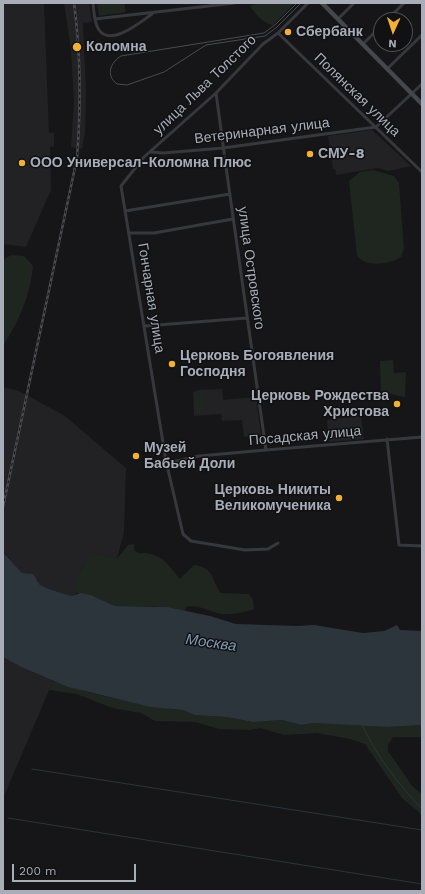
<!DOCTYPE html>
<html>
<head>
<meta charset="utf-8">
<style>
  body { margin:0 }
  #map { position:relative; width:425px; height:894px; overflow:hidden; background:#161618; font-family:"Work Sans",sans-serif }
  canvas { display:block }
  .frame { position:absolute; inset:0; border:4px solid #a8adb8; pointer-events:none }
  .north { position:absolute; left:373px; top:12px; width:40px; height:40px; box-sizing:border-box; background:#111113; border:1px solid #4d4f55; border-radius:50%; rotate:183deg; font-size:11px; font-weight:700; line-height:16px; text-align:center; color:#a8adb8 }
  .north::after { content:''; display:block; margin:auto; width:14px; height:18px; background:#f2b134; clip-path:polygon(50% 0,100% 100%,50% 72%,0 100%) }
  .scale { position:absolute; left:12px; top:864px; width:124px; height:18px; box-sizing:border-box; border:2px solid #a8adb8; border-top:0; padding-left:5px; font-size:12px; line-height:14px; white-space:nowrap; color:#a8adb8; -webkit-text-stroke:3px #111113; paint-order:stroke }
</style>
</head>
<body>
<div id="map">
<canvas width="425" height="894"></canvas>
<div class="frame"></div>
<div class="north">N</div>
<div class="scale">200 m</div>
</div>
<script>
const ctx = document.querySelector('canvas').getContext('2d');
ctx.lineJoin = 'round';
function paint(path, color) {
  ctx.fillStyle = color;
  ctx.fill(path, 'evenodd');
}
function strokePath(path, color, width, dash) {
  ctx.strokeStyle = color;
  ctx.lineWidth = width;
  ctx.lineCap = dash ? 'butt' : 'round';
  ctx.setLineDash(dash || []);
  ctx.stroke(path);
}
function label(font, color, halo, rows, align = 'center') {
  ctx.font = font + ' "Work Sans",sans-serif';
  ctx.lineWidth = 3;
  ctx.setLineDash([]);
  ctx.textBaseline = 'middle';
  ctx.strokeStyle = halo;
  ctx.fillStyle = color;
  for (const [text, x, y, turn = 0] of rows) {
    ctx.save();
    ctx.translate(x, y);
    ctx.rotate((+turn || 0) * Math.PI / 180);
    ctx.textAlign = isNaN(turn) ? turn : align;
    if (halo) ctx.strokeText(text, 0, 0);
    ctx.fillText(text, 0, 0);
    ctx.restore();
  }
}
paint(new Path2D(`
  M3 3H44L49 133H54V146L50 147 51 190 26 247 3 244Z
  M64 3H89L92 22 83 23 86 92 85 133 82 149 71 147 74 102 71 50Z
  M372 130 411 166 389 171 378 168 336 175 335 169H333L328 136Z
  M3 387 19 391 65 416 126 468 124 532 117 559 98 555 91 558 82 568 75 589 77 593 71 596 49 589 40 585 37 579 28 573H22L3 551Z
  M222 389 223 400 256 397 261 435H249V436L244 437 242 420 222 421 221 414 194 416 193 392 198 390Z
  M361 416 364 439 329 442 327 420Z
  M3 657 21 667 53 681 4 796Z`), '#222225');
paint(new Path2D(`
  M97 3H124L126 12 99 16Z
  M258 3H295L273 25C264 24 254 13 250 6Z
  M373 170 394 176 399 183 404 249 401 257C391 264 364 268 357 255L349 181 360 172Z
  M11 255 24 256 33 266C30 296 19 321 3 346V260Z
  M393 360 394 373 406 372 405 397 381 392 380 361Z
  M194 395H203L204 413H196Z
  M134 544V550L138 553C161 552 167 563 180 579L194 565C216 569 210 579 221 593L249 594 253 600 254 609C242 613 229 616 217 613 206 610 197 604 186 607L185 612 154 606H115L91 595 77 593 75 589C78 578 84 555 99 555 105 555 112 558 117 559L128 545Z
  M53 681C92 696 137 702 178 710H183L194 715 226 717 253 722 282 720 302 725 312 723 388 727 422 725V737H393L388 745V751L413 787 422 794V816C416 808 409 805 402 798L365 744 350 739 317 733 284 735 260 728 249 730 219 729 195 722 155 721 141 713 112 708 77 694 49 690Z`), '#1e261f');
paint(new Path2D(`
  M3 552 22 573 33 574 40 585 49 589 71 596 81 593 91 595 115 606 167 607 210 616 236 624 298 626 314 625 363 633 384 631 397 625 400 630 422 631V725L388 727 312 723 302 725 282 720 253 722 226 717 194 715 183 710 151 707 68 687 21 667 3 657Z`), '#2c353c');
strokePath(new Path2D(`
  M362 725C377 756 398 784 422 809
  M32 769 422 830
  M8 818 422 884`), '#2c353c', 1);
strokePath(new Path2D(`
  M224 152 225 160`), '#333438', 3, [3, 1.5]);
strokePath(new Path2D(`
  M93 3C94 12 94 23 99 30 111 47 142 21 152 14
  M95 19 235 3
  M338 19 354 3
  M387 20 404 3
  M278 33 422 172
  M363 44 381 26
  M387 69 422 35
  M216 93 224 152
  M151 152 163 153 223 148 376 127 422 84
  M225 160 266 450
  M125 211 230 194
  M129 233H154L233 219
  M145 326 247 318
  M387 439 399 545 422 546
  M166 461H177L199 456 266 450 422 437
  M278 543 268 549 245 550 191 541 183 534 166 461 121 186 144 157 216 93 263 44 278 33 308 3`), '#37383d', 3);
strokePath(new Path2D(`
  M322 3 422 104`), '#45474d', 4.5);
strokePath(new Path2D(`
  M297 3 276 24 264 33 121 56C111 62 105 75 117 84L127 85 164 72 206 45 265 36 277 27 301 3`), '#4a4c52', 1);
const rail = new Path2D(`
  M3 507 77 158C81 106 81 55 74 3`);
strokePath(rail, '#4a4c52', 2.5);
strokePath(rail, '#111113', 1, [3]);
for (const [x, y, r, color] of [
  [288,32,4,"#f2b134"],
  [77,47,5,"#f2b134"],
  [310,154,4,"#f2b134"],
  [22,163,4,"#f2b134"],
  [172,364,4,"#f2b134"],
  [397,404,4,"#f2b134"],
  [136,456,4,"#f2b134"],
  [339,498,4,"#f2b134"]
]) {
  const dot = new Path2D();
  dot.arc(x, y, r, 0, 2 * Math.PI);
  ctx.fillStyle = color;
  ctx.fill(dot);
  strokePath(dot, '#111113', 1.5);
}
label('bold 14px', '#a8adb8', '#111113', [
  ["Сбербанк",296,32],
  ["Коломна",86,47],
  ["СМУ-8",318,154],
  ["ООО Универсал-Коломна Плюс",30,163],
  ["Церковь Богоявления",180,356],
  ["Господня",180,372],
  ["Церковь Рождества",389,396,"right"],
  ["Христова",389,412,"right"],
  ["Музей",144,448],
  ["Бабьей Доли",144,464],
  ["Церковь Никиты",331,490,"right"],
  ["Великомученика",331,506,"right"]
], 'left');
label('14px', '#a8adb8', '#111113', [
  ["улица Льва Толстого",205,85,-44],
  ["Полянская улица",357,95,44],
  ["Ветеринарная улица",262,131,-7],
  ["улица Островского",251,268,82],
  ["Гончарная улица",151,298,81],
  ["Посадская улица",305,436,-5]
]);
label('italic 15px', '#7f9bb3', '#111113', [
  ["Москва",211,643,8]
]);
</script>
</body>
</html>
